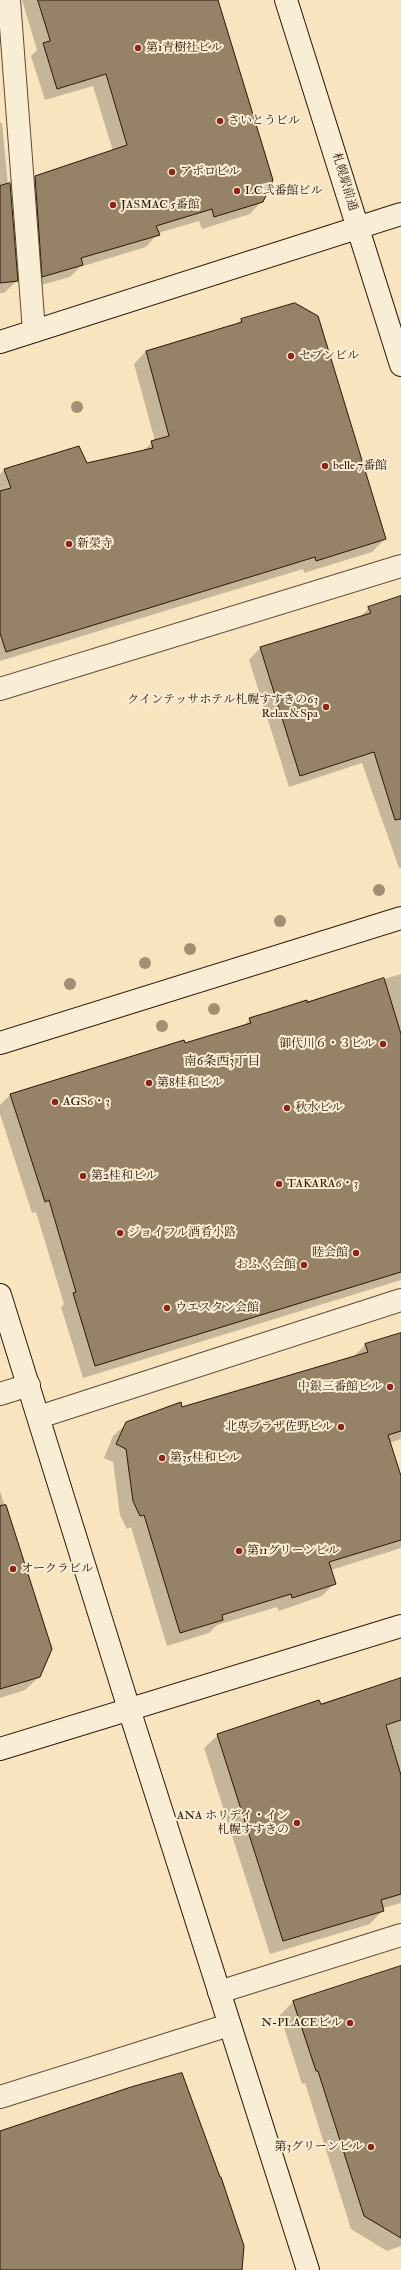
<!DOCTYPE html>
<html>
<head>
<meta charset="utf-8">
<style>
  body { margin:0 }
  canvas { display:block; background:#f8e4bf }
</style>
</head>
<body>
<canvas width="401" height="2270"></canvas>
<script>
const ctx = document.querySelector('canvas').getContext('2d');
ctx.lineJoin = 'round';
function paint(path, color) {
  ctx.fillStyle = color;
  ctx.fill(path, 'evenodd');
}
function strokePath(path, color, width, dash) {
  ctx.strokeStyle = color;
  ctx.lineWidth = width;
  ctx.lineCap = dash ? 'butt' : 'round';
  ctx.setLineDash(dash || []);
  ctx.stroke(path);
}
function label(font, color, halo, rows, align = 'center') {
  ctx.font = font + ' "IM FELL Double Pica","Noto Serif JP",serif';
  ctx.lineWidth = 4;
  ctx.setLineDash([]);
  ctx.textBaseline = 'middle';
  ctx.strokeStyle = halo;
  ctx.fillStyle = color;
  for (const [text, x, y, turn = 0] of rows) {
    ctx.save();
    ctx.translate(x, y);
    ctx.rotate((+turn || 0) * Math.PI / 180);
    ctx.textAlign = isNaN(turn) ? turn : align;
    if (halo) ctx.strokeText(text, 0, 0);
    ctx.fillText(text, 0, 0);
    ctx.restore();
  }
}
paint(new Path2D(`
  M22 0H217L272 180 262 201 250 214 202 229 199 221 158 233 146 247 80 267 70 277 30 288 23 189 35 177 113 151 93 86 45 100 31 56 37 50Z
  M0 123H2L17 281 4 293H0Z
  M242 319 385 539 372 552 304 573 303 569 0 661V474L4 470 86 464 142 451 155 441 134 364 146 351 236 325Z
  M401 597V868H399L362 763 289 787 249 660 260 648 359 618 369 608Z
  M401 974V1280L83 1378 61 1307 64 1304 36 1212 32 1213 0 1114V1105L10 1095 183 1041 185 1045 243 1026 250 1019Z
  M401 1333V1439L389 1443 401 1479V1547L398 1549 331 1570 335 1583 322 1596 279 1611 277 1607 217 1625 209 1633 167 1646 131 1527 127 1529 120 1515 113 1462 104 1458 113 1436 127 1423 353 1357 366 1344Z
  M0 1491 51 1649 39 1677 25 1690 0 1698Z
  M401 1679V1903L383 1908V1910L370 1924 270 1954 204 1748 218 1735Z
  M401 1967V2246L387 2251 351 2229 305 2083 302 2084 280 2015 293 2002Z`), '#0003');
const building = new Path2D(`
  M38 0H218L273 180 263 202 214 217 212 209 156 226 160 235 81 258 83 265 42 277 35 176 127 145 106 74 57 89 43 43 50 41Z
  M10 183 18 281 0 283V186Z
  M295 303 318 316 386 539 316 561 315 557 6 652 0 633V491L11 488 4 469 79 446 87 463 153 448 151 441 169 436 146 351 242 322 241 319Z
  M401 596V819L395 820 374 752 300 776 260 647 371 613 368 607Z
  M384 978 401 1034V1272L95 1366 73 1293 76 1292 49 1200 45 1202 10 1094 184 1040 185 1043 251 1023 249 1018 269 1012 307 1000V1002Z
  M401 1333V1431L388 1435 401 1476V1540L329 1562 336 1584 292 1598 291 1594 222 1615 223 1620 180 1633 144 1515 140 1516 133 1501 126 1449 116 1444 126 1422 181 1402 182 1407 368 1352 365 1344Z
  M6 1505 52 1649 40 1677 0 1689V1506Z
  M401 1678V1720L386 1725 401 1775V1894L381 1900 384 1911 283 1941 217 1734 319 1700 321 1704Z
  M401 1966V2238L364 2216 318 2071H316L293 2001Z
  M182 2073 220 2177H221L244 2246 242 2270H0V2131L131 2087Z`);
paint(building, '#968266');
strokePath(building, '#2b1706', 1);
const street = new Path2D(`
  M9 0 34 331
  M0 689 401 566
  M0 1394 29 1385
  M39 1417 401 1300
  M219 1992 401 1935
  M0 2097 229 2025`);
const secondary = new Path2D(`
  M286 0 401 365
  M0 342 401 214
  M0 1043 401 918
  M0 1295 129 1709 308 2270
  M0 1749 401 1626`);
strokePath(street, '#5e4a34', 24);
strokePath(secondary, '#2b1706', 24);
strokePath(street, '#faedd5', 22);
strokePath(secondary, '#faedd5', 22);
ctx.fillStyle = '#a38f73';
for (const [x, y] of [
  [77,407],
  [379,890],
  [280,921],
  [190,949],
  [145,963],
  [70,984],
  [214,1009],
  [162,1026]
]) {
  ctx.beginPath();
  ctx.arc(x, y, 6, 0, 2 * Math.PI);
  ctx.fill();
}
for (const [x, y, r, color] of [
  [138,48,4,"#8f2418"],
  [220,121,4,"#8f2418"],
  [172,172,4,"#8f2418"],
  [237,191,4,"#8f2418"],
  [113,205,4,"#8f2418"],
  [291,356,4,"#8f2418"],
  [325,466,4,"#8f2418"],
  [69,544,4,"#8f2418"],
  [326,707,4,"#8f2418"],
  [383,1044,4,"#8f2418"],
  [149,1083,4,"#8f2418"],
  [55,1102,4,"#8f2418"],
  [287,1108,4,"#8f2418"],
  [83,1176,4,"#8f2418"],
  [279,1184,4,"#8f2418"],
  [120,1233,4,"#8f2418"],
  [356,1253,4,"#8f2418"],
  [304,1265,4,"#8f2418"],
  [167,1308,4,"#8f2418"],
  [390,1387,4,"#8f2418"],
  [341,1427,4,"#8f2418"],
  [162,1458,4,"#8f2418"],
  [239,1551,4,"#8f2418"],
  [13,1569,4,"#8f2418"],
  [297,1823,4,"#8f2418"],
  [350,2023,4,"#8f2418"],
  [371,2147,4,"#8f2418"]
]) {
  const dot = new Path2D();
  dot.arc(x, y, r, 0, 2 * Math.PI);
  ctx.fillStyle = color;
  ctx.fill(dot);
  strokePath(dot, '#faedd5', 1.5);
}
label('12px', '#2b1706', '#faedd5', [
  ["第1青樹社ビル",146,48],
  ["さいとうビル",228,121],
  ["アポロビル",180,172],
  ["LC弐番館ビル",245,191],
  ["JASMAC 5番館",121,205],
  ["セブンビル",299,356],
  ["belle 7番館",333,466],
  ["新榮寺",77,544],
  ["クインテッサホテル札幌すすきの63",318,700,"right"],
  ["Relax＆Spa",318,714,"right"],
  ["御代川６・３ビル",375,1044,"right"],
  ["第8桂和ビル",157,1083],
  ["AGS6・3",63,1102],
  ["秋水ビル",295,1108],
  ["第2桂和ビル",91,1176],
  ["TAKARA6・3",287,1184],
  ["ジョイフル酒肴小路",128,1233],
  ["睦会館",348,1253,"right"],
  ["おふく会館",296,1265,"right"],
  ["ウエスタン会館",175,1308],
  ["中銀三番館ビル",382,1387,"right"],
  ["北専プラザ佐野ビル",333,1427,"right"],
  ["第35桂和ビル",170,1458],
  ["第11グリーンビル",247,1551],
  ["オークラビル",21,1569],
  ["ANA ホリデイ・イン",289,1816,"right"],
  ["札幌すすきの",289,1830,"right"],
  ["N-PLACEビル",342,2023,"right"],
  ["第3グリーンビル",363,2147,"right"]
], 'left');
label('12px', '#2b1706', '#faedd5', [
  ["札幌駅前通",344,182,73]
]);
label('13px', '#2b1706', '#faedd5', [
  ["南6条西3丁目",222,1062]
]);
</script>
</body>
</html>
